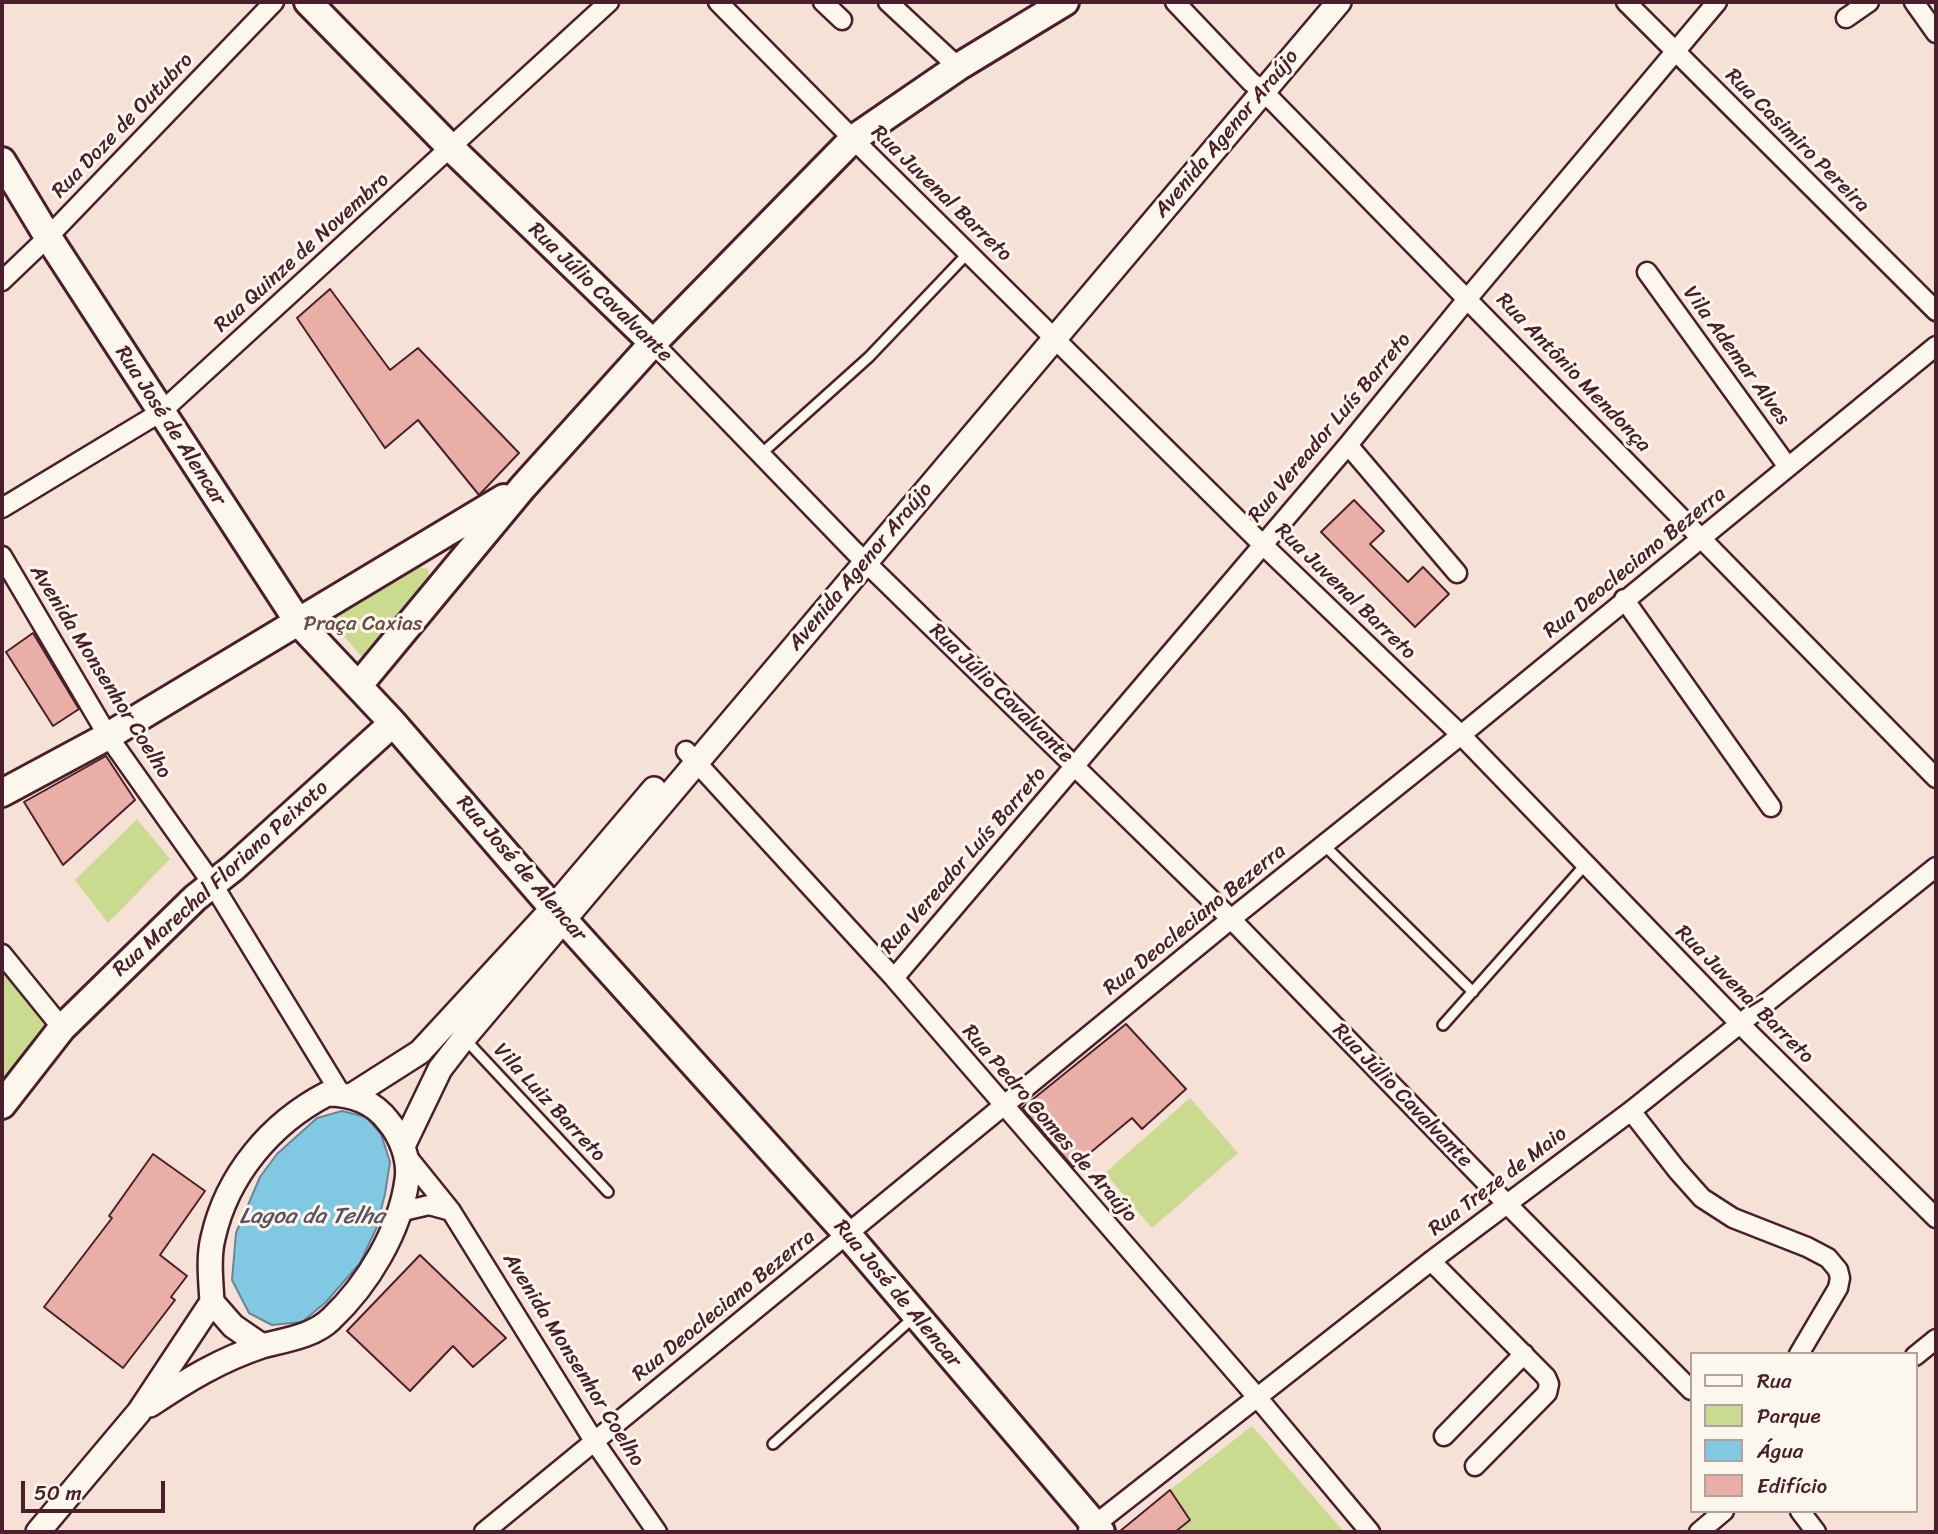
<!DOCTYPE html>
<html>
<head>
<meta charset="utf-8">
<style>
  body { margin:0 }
  #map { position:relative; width:1938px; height:1534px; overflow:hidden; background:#f6e1d7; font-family:Sriracha,sans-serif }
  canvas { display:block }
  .frame { position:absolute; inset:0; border:4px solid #4a1f2b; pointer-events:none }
  .legend { position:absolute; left:1690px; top:1352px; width:228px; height:161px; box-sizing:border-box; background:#fbf7ec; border:2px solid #b4a19f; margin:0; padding:9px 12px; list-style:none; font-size:21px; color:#4a1f2b }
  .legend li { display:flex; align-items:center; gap:14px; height:35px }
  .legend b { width:35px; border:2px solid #b4a19f }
  .scale { position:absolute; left:21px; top:1481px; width:144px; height:32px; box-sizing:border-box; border:4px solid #4a1f2b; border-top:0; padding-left:9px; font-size:21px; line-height:24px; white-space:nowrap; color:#4a1f2b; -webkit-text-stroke:5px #fbf7ec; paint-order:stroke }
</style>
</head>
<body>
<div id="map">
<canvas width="1938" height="1534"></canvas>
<div class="frame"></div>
<ul class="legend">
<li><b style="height:9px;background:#fbf7ec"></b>Rua</li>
<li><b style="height:19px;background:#cada8e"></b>Parque</li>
<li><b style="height:19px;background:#81c9e2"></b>Água</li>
<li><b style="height:19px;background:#e9afa7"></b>Edifício</li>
</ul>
<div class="scale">50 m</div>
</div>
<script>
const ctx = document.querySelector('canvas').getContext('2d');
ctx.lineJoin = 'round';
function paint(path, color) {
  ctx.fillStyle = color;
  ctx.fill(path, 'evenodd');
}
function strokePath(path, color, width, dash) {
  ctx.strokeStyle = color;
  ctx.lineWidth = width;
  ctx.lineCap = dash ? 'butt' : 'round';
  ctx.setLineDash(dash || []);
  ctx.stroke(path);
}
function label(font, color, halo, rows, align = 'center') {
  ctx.font = font + ' Sriracha,sans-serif';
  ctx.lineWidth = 6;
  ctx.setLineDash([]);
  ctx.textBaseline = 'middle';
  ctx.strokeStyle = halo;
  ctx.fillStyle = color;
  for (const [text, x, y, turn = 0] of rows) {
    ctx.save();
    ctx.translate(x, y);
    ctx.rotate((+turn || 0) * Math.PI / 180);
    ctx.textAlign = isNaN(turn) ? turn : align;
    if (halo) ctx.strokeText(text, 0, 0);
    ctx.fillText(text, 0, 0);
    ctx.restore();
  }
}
paint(new Path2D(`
  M419 567 428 569 429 577 364 659 327 618Z
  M137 819 170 859 108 923 75 880Z
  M2 967 47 1021 2 1082Z
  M1190 1098 1238 1153 1152 1228 1105 1173Z
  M1252 1426 1344 1532H1175L1190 1519 1170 1490Z`), '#cada8e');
const water = new Path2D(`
  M342 1111 366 1117 381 1134 390 1162 385 1194 376 1229 360 1263 326 1302 302 1322 272 1325 249 1313 232 1280 236 1233 260 1177 277 1154 317 1118Z`);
paint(water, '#81c9e2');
strokePath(water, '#6b8599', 2);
const building = new Path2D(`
  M330 289 390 370 418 348 519 453 480 494 479 495 418 420 385 448 297 318Z
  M1354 500 1384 531 1370 544 1408 582 1423 567 1449 594 1415 627 1321 532Z
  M33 633 79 709 53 726 6 652Z
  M106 756 135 800 63 865 24 802Z
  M1126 1024 1186 1089 1142 1129 1132 1118 1073 1167 1022 1108Z
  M153 1154 205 1191 160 1255 187 1276 171 1297 175 1300 123 1368 44 1307 112 1218 109 1216Z
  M420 1255 506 1338 473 1367 453 1346 410 1391 347 1331Z
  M1170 1490 1190 1520 1175 1532H1119Z`);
paint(building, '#e9afa7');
strokePath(building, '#4a1f2b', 2);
const service = new Path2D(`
  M761 454 869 357 968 253
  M1324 845 1473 992
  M1443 1025 1585 865
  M465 1039 608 1192
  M773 1444 914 1317`);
const minor = new Path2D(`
  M718 2 853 139 1262 544 1461 735 1741 1025 1936 1218
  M823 2 842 20
  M888 2 958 67
  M1175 2 1251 82 1264 92C1489 319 1711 550 1936 778
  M1626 2 1936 311
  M1914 2 1936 33
  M1846 18 1869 2
  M1647 272 1788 467
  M2 281 48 237 274 2
  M653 343 854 551 1231 919 1507 1204 1691 1390
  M1348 445 1457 573
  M2 508 161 412 609 2
  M2 556 108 736 212 883 341 1094
  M1624 599 1771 807
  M686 751 894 978 1257 1397 1370 1532
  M2 954 62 1028
  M894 978 1348 445 1468 298 1717 2
  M1631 1111 1677 1170 1702 1198 1733 1218 1807 1247 1828 1258 1838 1270 1840 1278 1838 1288 1799 1354
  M405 1154 451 1211 594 1441 657 1532
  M399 1212 429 1205 451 1211
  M1431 1261 1546 1377 1549 1384 1547 1393 1475 1466
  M1915 1356 1936 1339
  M1444 1436 1524 1354
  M1800 1511 1816 1532
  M1088 1530 1431 1261 1631 1111 1936 867
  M484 1532 1231 919 1461 735 1936 346
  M1699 1532 1724 1511`);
const tertiary = new Path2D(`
  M327 1094C352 1094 373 1101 388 1121 401 1136 410 1160 407 1180 400 1231 368 1284 331 1319 314 1336 285 1340 262 1346L233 1326 212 1302C211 1282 208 1258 213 1238 227 1175 271 1123 327 1094Z
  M351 1096 420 1052 553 908 654 789
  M403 1146 440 1069 464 1038 1339 2
  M150 1405C187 1380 220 1360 262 1346
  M38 1532 139 1412 212 1302`);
const secondary = new Path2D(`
  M308 2 451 148 653 343
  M2 161 48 237 299 623 393 723 553 908 848 1235 1101 1532
  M359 685 523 487 653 343 853 139 958 67 1065 2
  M2 793 108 736 504 498
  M2 1105 62 1028 195 898 233 868 393 723`);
strokePath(service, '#4a1f2b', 14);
strokePath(minor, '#4a1f2b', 23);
strokePath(tertiary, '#4a1f2b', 28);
strokePath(secondary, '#4a1f2b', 32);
strokePath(service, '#fbf7ec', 9);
strokePath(minor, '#fbf7ec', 18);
strokePath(tertiary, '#fbf7ec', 23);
strokePath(secondary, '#fbf7ec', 26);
label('21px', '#4a1f2b', '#fbf7ec', [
  ["Rua Doze de Outubro",123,126,-46],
  ["Avenida Agenor Araújo",1227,134,-50],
  ["Rua Casimiro Pereira",1797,141,45],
  ["Rua Juvenal Barreto",941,194,44],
  ["Rua Quinze de Novembro",302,253,-42],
  ["Rua Júlio Cavalvante",600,293,44],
  ["Vila Ademar Alves",1736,356,54],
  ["Rua Antônio Mendonça",1573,373,46],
  ["Rua José de Alencar",170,426,57],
  ["Rua Vereador Luís Barreto",1330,428,-50],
  ["Rua Deocleciano Bezerra",1635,563,-39],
  ["Avenida Agenor Araújo",861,567,-50],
  ["Rua Juvenal Barreto",1345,592,44],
  ["Avenida Monsenhor Coelho",100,672,58],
  ["Rua Júlio Cavalvante",1001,694,44],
  ["Rua Vereador Luís Barreto",964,861,-49],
  ["Rua José de Alencar",521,869,49],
  ["Rua Marechal Floriano Peixoto",221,879,-42],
  ["Rua Deocleciano Bezerra",1195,920,-39],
  ["Rua Juvenal Barreto",1744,995,45],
  ["Rua Júlio Cavalvante",1402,1096,46],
  ["Vila Luiz Barreto",549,1103,47],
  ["Rua Pedro Gomes de Araújo",1049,1124,49],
  ["Rua Treze de Maio",1498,1182,-37],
  ["Rua José de Alencar",897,1294,50],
  ["Rua Deocleciano Bezerra",724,1306,-39],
  ["Avenida Monsenhor Coelho",573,1360,58]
]);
label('21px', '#6a4e44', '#fbf7ec', [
  ["Praça Caxias",363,625]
]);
label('italic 23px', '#5a5262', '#fbf7ec', [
  ["Lagoa da Telha",312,1217]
]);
</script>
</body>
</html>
